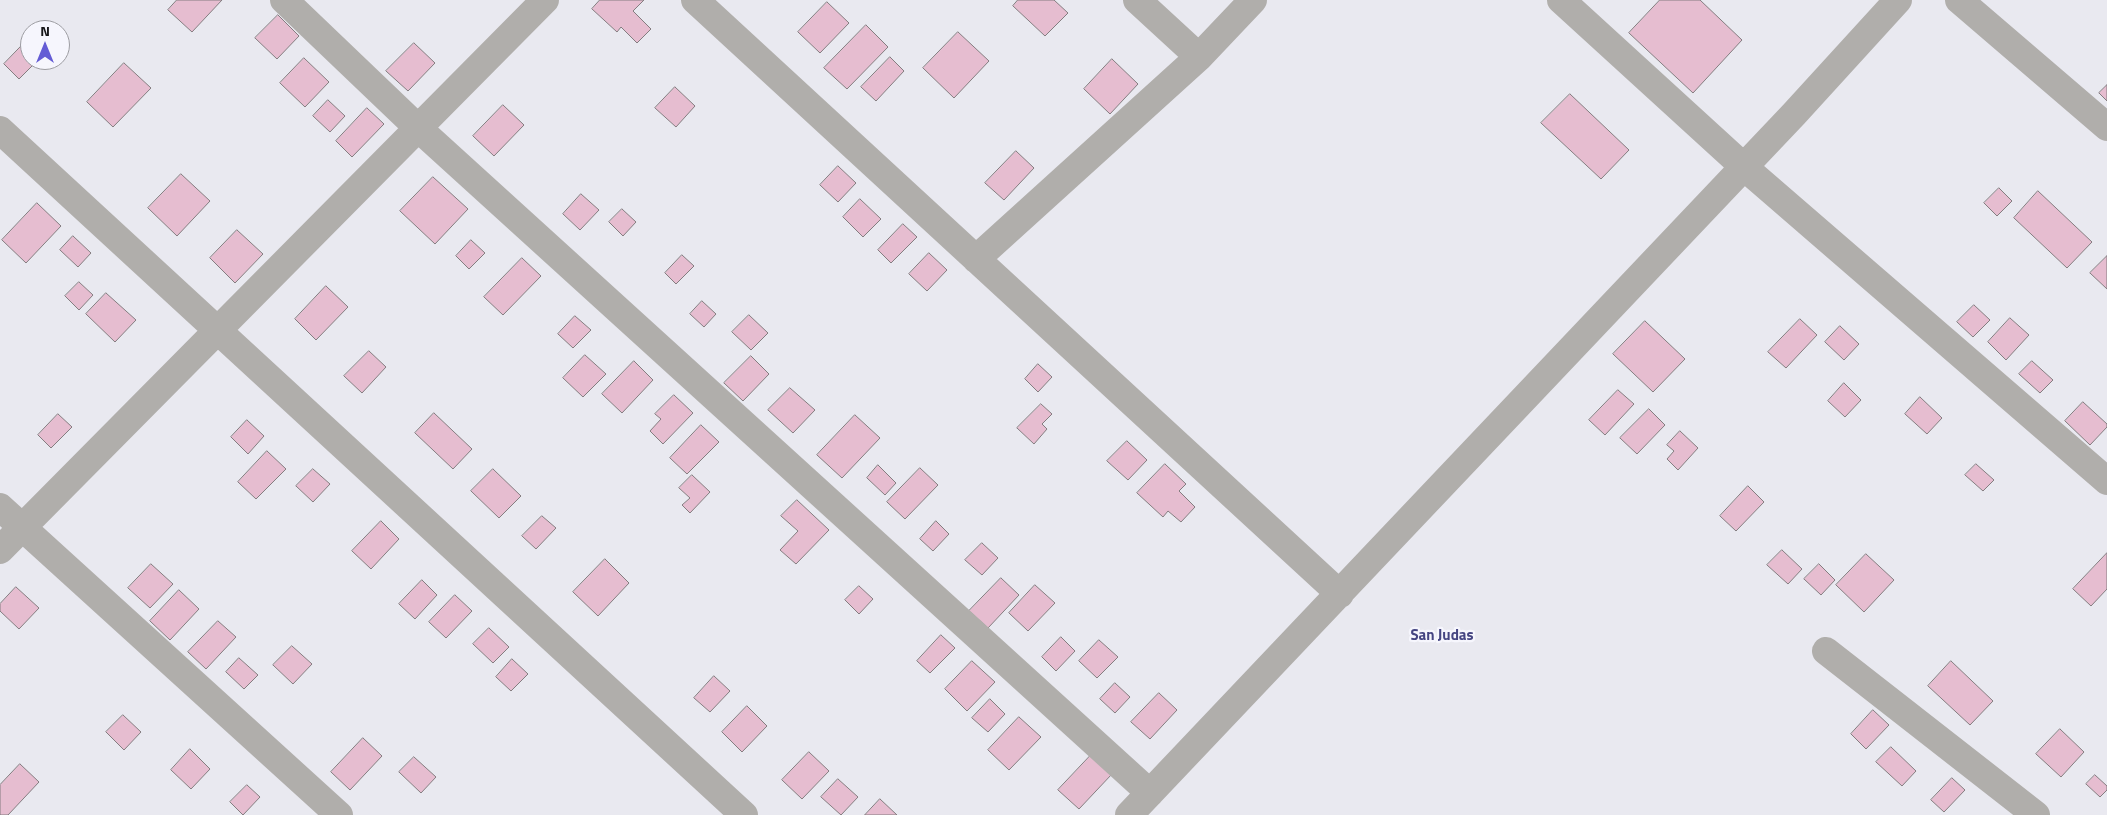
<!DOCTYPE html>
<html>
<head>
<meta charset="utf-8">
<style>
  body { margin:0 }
  #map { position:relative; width:2107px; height:815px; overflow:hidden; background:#e9e9f0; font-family:"Titillium Web",sans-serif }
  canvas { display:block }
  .north { position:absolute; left:20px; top:20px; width:50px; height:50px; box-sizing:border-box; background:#f6f6fd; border:1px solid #9d9da2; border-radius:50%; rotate:0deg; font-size:14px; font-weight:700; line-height:20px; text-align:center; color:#171719 }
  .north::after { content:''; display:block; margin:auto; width:18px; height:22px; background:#645cd5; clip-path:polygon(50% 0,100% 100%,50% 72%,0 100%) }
</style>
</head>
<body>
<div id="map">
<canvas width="2107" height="815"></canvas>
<div class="north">N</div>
</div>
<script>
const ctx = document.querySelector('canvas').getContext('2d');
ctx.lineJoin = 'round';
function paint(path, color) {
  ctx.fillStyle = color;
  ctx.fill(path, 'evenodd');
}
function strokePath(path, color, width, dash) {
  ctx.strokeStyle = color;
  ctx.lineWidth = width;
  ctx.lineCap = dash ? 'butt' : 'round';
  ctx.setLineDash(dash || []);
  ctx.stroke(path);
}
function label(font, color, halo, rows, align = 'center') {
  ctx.font = font + ' "Titillium Web",sans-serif';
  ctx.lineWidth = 4.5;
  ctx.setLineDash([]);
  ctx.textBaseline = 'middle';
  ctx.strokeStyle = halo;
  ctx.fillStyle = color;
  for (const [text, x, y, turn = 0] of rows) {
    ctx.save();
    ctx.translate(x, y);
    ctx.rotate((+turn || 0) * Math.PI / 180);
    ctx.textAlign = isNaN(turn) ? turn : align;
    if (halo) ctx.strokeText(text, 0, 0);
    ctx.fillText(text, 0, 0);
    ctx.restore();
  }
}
const building = new Path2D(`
  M177 0H222L192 32 168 10Z
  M600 0H644L633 11 651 29 637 43 621 27 617 32 592 9Z
  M1018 0H1054L1068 13 1045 36 1013 6Z
  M1660 0H1700L1742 40 1693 93 1629 33Z
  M827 2 849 23 820 53 798 32Z
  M278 15 299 36 277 59 255 38Z
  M866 25 888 47 847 89 824 68Z
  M958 32 989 61 954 98 923 68Z
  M30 37V60H38L19 79 4 64Z
  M414 43 435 63 408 91 386 71Z
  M890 57 904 71 876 101 861 87Z
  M304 58 329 82 305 107 280 83Z
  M1112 59 1138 84 1110 114 1084 89Z
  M124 63 151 88 113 127 87 102Z
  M2107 85V101L2099 93Z
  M675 87 695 106 676 127 655 108Z
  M1570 94 1629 150 1601 179 1541 123Z
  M328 100 345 116 330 132 313 116Z
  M503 105 524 125 494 156 473 136Z
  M367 108 384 124 352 157 336 141Z
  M1016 151 1034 168 1004 200 985 183Z
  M838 166 856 183 838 202 820 185Z
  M181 174 210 201 177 236 148 208Z
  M433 177 468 209 435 244 400 211Z
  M1999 188 2012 201 1997 216 1984 203Z
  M2038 191 2092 242 2067 268 2014 218Z
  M581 194 599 210 580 230 563 214Z
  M860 199 881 219 863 237 843 217Z
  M37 203 61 226 26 263 2 240Z
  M622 209 636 222 623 236 609 222Z
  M903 224 917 237 891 263 878 250Z
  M237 230 263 254 235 283 210 258Z
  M73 236 91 253 78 267 60 250Z
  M471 240 485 253 469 269 456 256Z
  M929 253 947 270 927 291 909 274Z
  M682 255 694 266 676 284 665 273Z
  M2107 256V289L2090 273Z
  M522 258 541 276 503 315 484 297Z
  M79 282 93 295 79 310 65 296Z
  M326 286 348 307 316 340 295 319Z
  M106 293 136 320 115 342 86 314Z
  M702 301 716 314 704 327 690 314Z
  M1974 305 1990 320 1973 337 1957 322Z
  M749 315 768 333 751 350 732 332Z
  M575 316 591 330 573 348 558 334Z
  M2010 318 2029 335 2006 360 1988 342Z
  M1800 319 1817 335 1786 368 1768 352Z
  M1645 321 1685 359 1653 392 1613 354Z
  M1840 326 1859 344 1844 360 1825 342Z
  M369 351 386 367 362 393 344 376Z
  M585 355 606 374 583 397 563 378Z
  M751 356 769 374 743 401 724 383Z
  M634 361 653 380 622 413 602 394Z
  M2032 361 2053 380 2040 393 2019 374Z
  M1038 364 1052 377 1038 392 1025 379Z
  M1844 383 1861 400 1845 417 1828 401Z
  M790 388 815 410 793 433 768 410Z
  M1618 390 1634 404 1605 435 1589 420Z
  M674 395 693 413 663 444 650 431 661 419 655 414Z
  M1920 397 1942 418 1927 434 1905 414Z
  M2083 402 2107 424V427L2090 445 2065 421Z
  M1041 404 1052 414 1042 424 1047 429 1034 444 1017 428Z
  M1649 409 1665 425 1637 454 1620 438Z
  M434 413 472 449 453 469 415 433Z
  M58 414 72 427 51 448 38 435Z
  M855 415 880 438 842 478 817 455Z
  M247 420 264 436 248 454 231 437Z
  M701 425 719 442 687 474 670 458Z
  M1680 431 1698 448 1678 470 1667 459 1674 451 1667 445Z
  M1127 441 1147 460 1128 480 1107 461Z
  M267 451 286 469 256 499 238 482Z
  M1165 464 1186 484 1179 491 1195 507 1181 522 1168 511 1163 517 1137 493Z
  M1976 464 1994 480 1983 491 1965 475Z
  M878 465 896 483 885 495 867 478Z
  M920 468 938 485 905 519 887 502Z
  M313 469 330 484 313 502 296 486Z
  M493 469 521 496 499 518 471 491Z
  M692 475 710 492 690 513 682 505 690 498 679 488Z
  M1748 486 1764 502 1736 531 1720 516Z
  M797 500 829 530 796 564 780 550 798 531 781 516Z
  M542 516 556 528 536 549 522 536Z
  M381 521 399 539 371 569 352 551Z
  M936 521 949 534 933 551 920 539Z
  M982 543 998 558 982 575 965 560Z
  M1782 550 1802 569 1788 584 1767 565Z
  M2107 553V589L2091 606 2073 589Z
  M1866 554 1894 580 1864 612 1836 585Z
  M605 559 629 583 598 616 573 592Z
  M151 564 173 584 150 608 128 588Z
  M1819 564 1835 580 1821 595 1804 579Z
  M1001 578 1019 595 988 628 969 611Z
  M422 580 437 595 415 619 399 604Z
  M1035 585 1055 603 1028 631 1009 613Z
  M859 586 873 599 859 614 845 600Z
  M16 587 39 608 19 629 0 611V604Z
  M179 590 199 609 170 640 150 621Z
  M455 595 472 611 446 638 429 622Z
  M218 621 236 637 206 669 188 652Z
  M489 628 509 647 493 663 473 644Z
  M941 635 955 648 930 673 917 661Z
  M1061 637 1075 651 1056 671 1042 657Z
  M1099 640 1118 657 1097 678 1079 661Z
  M292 646 312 664 293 684 273 665Z
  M239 658 258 675 244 689 226 672Z
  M512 659 528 674 511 691 496 677Z
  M972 661 995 682 967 711 945 689Z
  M1951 661 1993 701 1970 725 1928 686Z
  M714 676 730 691 710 712 694 698Z
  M1115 683 1130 697 1115 713 1100 699Z
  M1159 693 1177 710 1150 739 1131 722Z
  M990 699 1005 714 988 732 972 718Z
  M747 706 767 726 742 752 722 732Z
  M1873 710 1889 725 1866 749 1851 734Z
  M123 715 141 732 124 750 106 732Z
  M1019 717 1041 737 1009 770 988 750Z
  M2060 729 2084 752 2061 777 2036 754Z
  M363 738 382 756 350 790 331 772Z
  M1891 747 1916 771 1902 786 1876 762Z
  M190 749 210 769 191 789 171 770Z
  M809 752 829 771 802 799 782 780Z
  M1092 754 1112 774 1079 809 1058 790Z
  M414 757 436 777 421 793 399 772Z
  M20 764 39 782 8 815H0V785Z
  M2095 775 2107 786V790L2100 797 2086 784Z
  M1952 778 1965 790 1944 812 1931 800Z
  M838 779 858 797 841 815 821 797Z
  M247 785 260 797 243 815 230 802Z
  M880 799 897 815H865Z`);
paint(building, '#e6bdd0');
strokePath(building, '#847d80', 1);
strokePath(new Path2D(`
  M284 0 418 128 1150 793
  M695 0 1340 594
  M1137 0 1199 57
  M1561 0 1744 167 2107 481
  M1959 0 2107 127
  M0 130 744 815
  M976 259 1199 57 1253 0
  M0 507 339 815
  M0 550 545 0
  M1826 651 2036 815
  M1129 815 1794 114 1898 0`), '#b0aeab', 28);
label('bold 15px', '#454582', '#f6f6fd', [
  ["San Judas",1442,636]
]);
</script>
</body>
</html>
